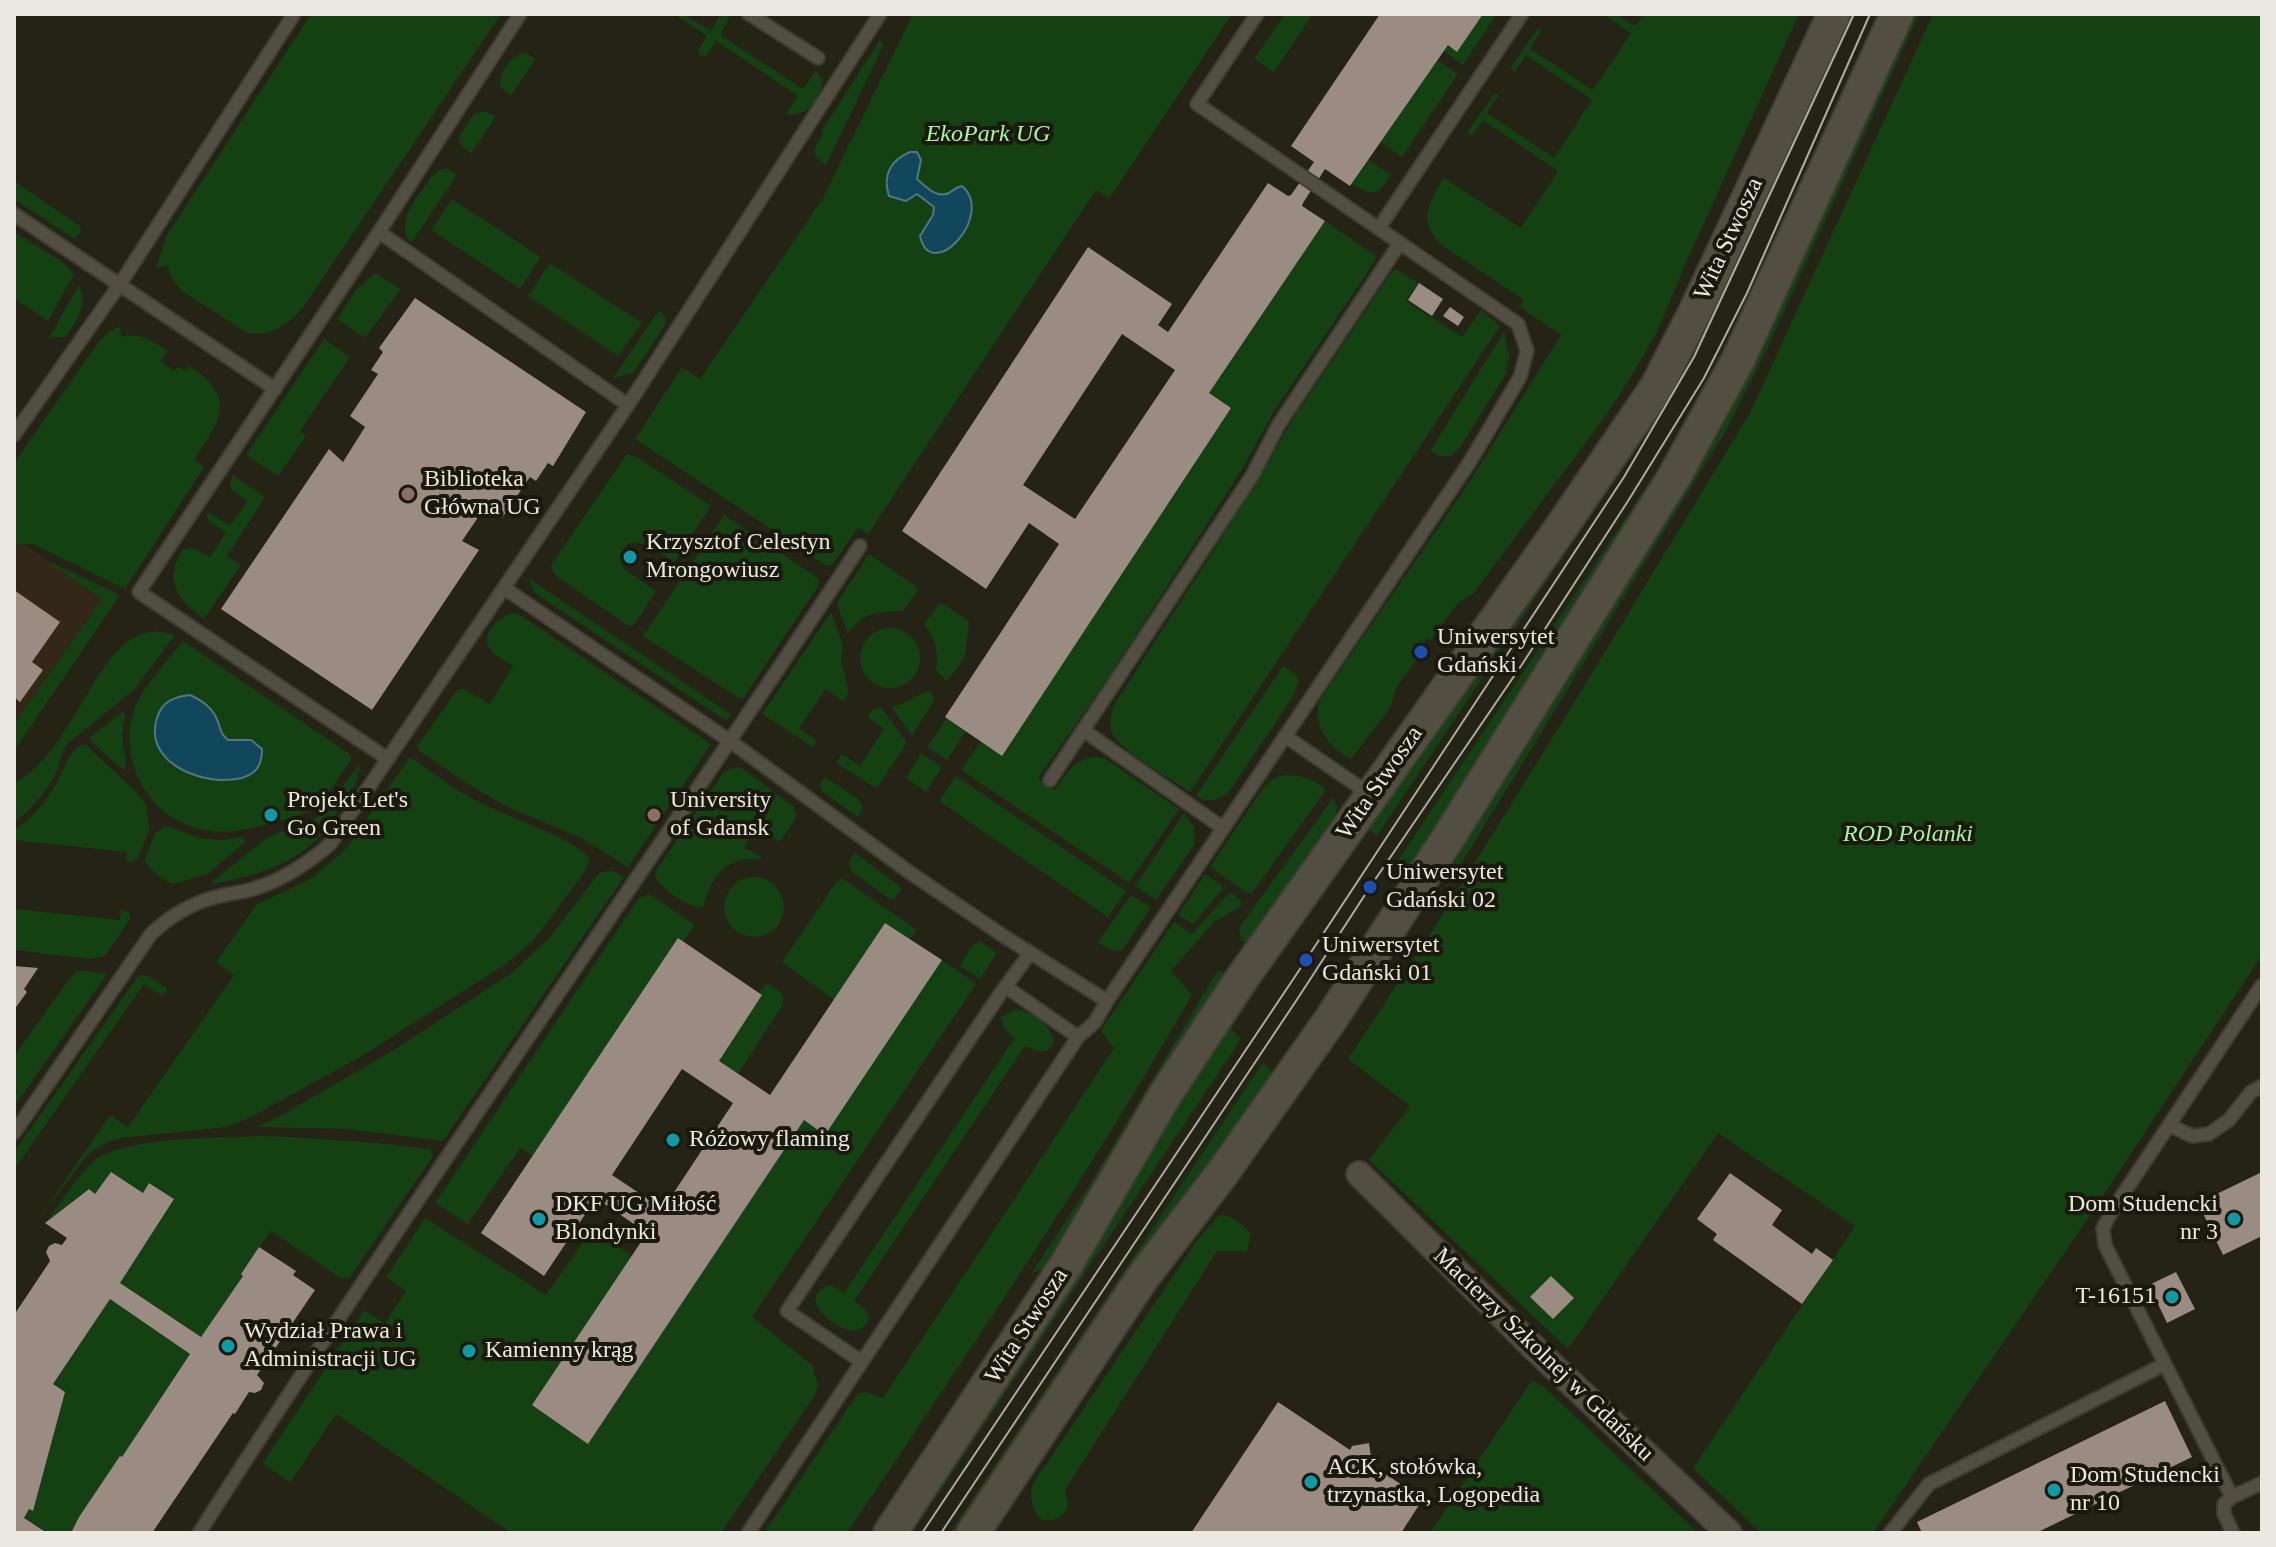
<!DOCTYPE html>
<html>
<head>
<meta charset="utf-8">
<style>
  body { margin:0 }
  #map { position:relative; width:2276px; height:1547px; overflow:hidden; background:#252216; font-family:"Times New Roman",serif }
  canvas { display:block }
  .frame { position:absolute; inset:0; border:16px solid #eae8e0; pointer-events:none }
</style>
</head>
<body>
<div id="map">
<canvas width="2276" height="1547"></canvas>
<div class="frame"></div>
</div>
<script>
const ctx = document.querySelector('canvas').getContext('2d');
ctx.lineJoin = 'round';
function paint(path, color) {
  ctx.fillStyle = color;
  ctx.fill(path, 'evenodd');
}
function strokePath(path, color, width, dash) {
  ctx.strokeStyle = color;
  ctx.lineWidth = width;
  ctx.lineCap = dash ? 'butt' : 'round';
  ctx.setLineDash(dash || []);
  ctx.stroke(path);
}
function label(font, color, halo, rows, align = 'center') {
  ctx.font = font + ' "Times New Roman",serif';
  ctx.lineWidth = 8;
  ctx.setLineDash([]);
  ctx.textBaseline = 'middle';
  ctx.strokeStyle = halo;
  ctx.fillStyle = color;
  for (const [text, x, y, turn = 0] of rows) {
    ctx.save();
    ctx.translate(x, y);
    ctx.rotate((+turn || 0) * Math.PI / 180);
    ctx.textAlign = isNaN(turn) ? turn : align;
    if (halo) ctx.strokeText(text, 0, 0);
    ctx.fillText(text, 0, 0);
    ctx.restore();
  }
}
paint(new Path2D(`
  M14 523 28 547 102 599 14 724Z`), '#322718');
paint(new Path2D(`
  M311 14H501L304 306C289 324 272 337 247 333L182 291 171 277 168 265 156 268 167 235Z
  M674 14H684L711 31 721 14H727L729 18 720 35 803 89 816 70 823 81C820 99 807 119 786 114L798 96 716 41 706 56 703 57 699 54 698 50 707 36Z
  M913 14H1232L1109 199 1096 190 868 534 858 528 832 565 827 566 635 439 682 367 700 379 823 198Z
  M1285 14H1313L1274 72 1254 59Z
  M1483 14H1497L1463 65 1443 51 1448 45 1458 51Z
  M1603 14H1616L1635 26 1644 14H1799L1685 265 1657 332 1634 372 1607 414 1473 594 1458 603 1431 640 1427 638 1414 656 1417 659 1397 687 1390 708 1351 759C1329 748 1313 727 1319 701L1466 487 1561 335 1520 307 1524 300 1443 246C1417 222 1428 203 1444 178L1521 228 1558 171 1483 120 1472 136 1467 133 1494 94H1497L1498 96 1487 113 1554 158 1592 100 1526 55 1515 72 1510 69 1537 29H1540L1541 31 1530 49 1593 90 1631 33Z
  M1909 14H1919L1768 347 1728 427 1445 890 1462 843Z
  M1933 14H2262V955L2087 1220 1873 1533H1761L1693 1468 1855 1226 1718 1133 1568 1349 1369 1160 1410 1106 1348 1059 1429 936 1553 737 1750 413Z
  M879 41 884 44 826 165C810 154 812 150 823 135L821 132Z
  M525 52 535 59 511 96 500 87C499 73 511 55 525 52Z
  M1437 60 1458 74 1402 157 1381 142Z
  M484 111 496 116 471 154 460 144 459 137 474 114Z
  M1369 160 1391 175C1378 195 1373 197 1352 184Z
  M447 168 457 175 411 243C393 221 420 195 432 176L438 171Z
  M14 181 80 226 81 231 75 239 14 199Z
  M452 199 541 257 520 289 431 230Z
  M1325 221 1376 256 1375 261 1273 413 1241 471 1107 680 1038 778 1055 790C1067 772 1078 753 1104 758L1179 809 1129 883 961 770 981 741 1002 755 1231 408 1209 393Z
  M14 232 61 261 74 274 48 321 14 298Z
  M550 263 642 323 618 356 528 296Z
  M1396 269 1418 283 1406 301 1462 337 1481 310 1500 326 1190 792C1174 781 1120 750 1113 735 1108 725 1111 715 1114 705L1258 481 1291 422 1390 274Z
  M375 273 401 289 365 338 337 319 356 290Z
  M79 285C88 305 78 320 65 337L49 338Z
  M659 310 666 318 664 327 633 373 613 378Z
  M120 326 121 337C140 332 153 341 168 351L161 361 174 371 178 367 185 371 189 365C238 400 221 417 194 460L204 467 125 589 33 544H14V463L98 343 109 332Z
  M1504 332 1509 355 1506 374 1461 446 1451 456H1439L1430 451Z
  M324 339 350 357 300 431 306 436 278 476 246 455Z
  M627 454 637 457 711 506 674 562C658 553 627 526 620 558L624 569 656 591 635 624 632 626 627 625 559 578 553 572 551 565Z
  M1656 472 1659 475 1409 870 1397 862Z
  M233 475 265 497 227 556 241 565 204 619C178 600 164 582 182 550L193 548 210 557 226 533 208 520 207 513H210L230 526 247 501 231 489 230 483Z
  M1608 485 1610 486 1377 836 1364 827Z
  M724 515 812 574 819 580 817 588 742 700 643 636Z
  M869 554 917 587 918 590 903 611C877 613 865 610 848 634L837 603Z
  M40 557 120 595 14 751V724L102 599Z
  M528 578 732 715 727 720 722 718 535 593Z
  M942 603 969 621 965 657 947 681 936 670C939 652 935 639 924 624L939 604Z
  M831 612 843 645 841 660 848 689 847 696 843 701 826 689 799 728 817 741 813 747 762 714Z
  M513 613 520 615 711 744 628 867 579 837 510 808 474 788 419 751 417 746 458 689H464L490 704 513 666C506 661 492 655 488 646 482 631 501 615 513 613Z
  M860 658a30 30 0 1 1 60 0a30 30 0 1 1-60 0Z
  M155 631 175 635 134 690 67 744C61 752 61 759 58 768 49 790 32 808 14 823V783C51 765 76 710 98 676 108 661 120 644 137 636 142 633 149 633 155 631Z
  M183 641 351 755 350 761C339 776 327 798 312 809 300 817 285 819 272 823 252 828 232 834 212 831 153 825 117 766 134 710 140 690 169 659 183 641ZM178 696 213 712 220 730 228 740 244 739 258 744 228 780 193 774 164 705 170 699Z
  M1283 666C1301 676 1301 678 1293 697L1228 793C1217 801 1208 803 1196 796Z
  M929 691 932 693 934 700 912 736 891 706C909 705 916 693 929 691Z
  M881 707 907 743 879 785 874 787 836 763 842 754 860 766 884 729 867 717 871 711Z
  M124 711 125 716 122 735 126 767 123 770 92 742 90 737Z
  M947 718 966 731 947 760 927 747Z
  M82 744 86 745 137 793 147 806 149 830 138 858 133 862H126L127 852 14 840V830C31 819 44 804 54 787 64 772 66 754 82 744Z
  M921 753 942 767 926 792 906 778Z
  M410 757C431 771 451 787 473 799 503 816 570 835 590 859L583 874 549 920 533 941 518 954 506 964 362 1056 253 1116 226 1127 121 1138 107 1142 90 1153 83 1161 38 1220 108 1118 112 1116 128 1127 234 975 216 962 257 904 309 880 345 850Z
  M360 764C360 780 351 791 343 804 337 812 331 822 325 830 298 865 253 876 213 884V881L264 840 275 834 313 820 322 813Z
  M740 767 793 806 797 816 780 842 756 828 744 847 763 858C756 860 749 859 742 860 719 865 709 885 704 905L699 908C683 903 663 891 655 876L657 869 723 773 732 768Z
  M1286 775C1303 775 1313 778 1326 790L1252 893H1247L1210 867 1263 788 1274 778Z
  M956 776 1126 891 1108 917 939 801Z
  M825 777 858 799 863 807 858 817 822 791 820 784Z
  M1333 798 1337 806 1336 817 1249 946 1241 940 1239 928Z
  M1184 813 1194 827V845L1156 900 1135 886Z
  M166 826 200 838 222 840 243 837 246 841 209 873 174 884C165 882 148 869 145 860L155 833Z
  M855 853 902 888 896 898 891 900 852 872 849 861Z
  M613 871 624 877 443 1141 348 1129 257 1127 282 1115 394 1050 513 972 549 938 600 872Z
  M1205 874 1221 885 1223 889 1193 924 1178 915Z
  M724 907a30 30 0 1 1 60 0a30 30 0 1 1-60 0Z
  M842 878 917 930 910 939 885 923 834 1000 782 962 837 881Z
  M1232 893 1241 901 1242 906 1214 922 1171 971 1192 995C1086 1180 966 1356 847 1533H764L858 1393 866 1392 883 1398 1114 1048 1101 1031 1103 1027 1174 922 1192 934 1228 894Z
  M649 894 695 925 533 1156 520 1148 468 1224 435 1203 638 899Z
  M1131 895 1151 907 1122 951H1111L1098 942Z
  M14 909 120 920 121 909 129 912 130 919 105 956 91 959 14 950Z
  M980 941 997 953 980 979 960 966 972 946Z
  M942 960 976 984 752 1317 812 1365 818 1385 815 1395 721 1533H511L336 1414 290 1483 263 1463 364 1310 385 1323 406 1291 386 1277 425 1218 546 1295 592 1229 632 1256 533 1405 589 1443 804 1120Z
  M1218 970 1229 976 1051 1264 1031 1274 1088 1187Z
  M84 971 107 974 14 1107V1056L70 978 77 972Z
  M139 975 148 976 168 989 162 996 144 984 14 1170V1152Z
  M766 983 782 993 783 1004 738 1074 719 1061 762 995 759 993Z
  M1253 987 1257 989 1231 1029 1241 1039 912 1533H904Z
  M1015 1009C1032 1012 1048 1023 1054 1040 1049 1057 1038 1052 1025 1046L854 1301C858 1304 866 1309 868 1314 872 1325 857 1333 848 1330 836 1327 811 1309 816 1296 819 1289 824 1287 831 1285L844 1293 1014 1039 1004 1028 1001 1017Z
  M1302 1032 1305 1034 958 1533H950L1263 1062 1273 1072Z
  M260 1136C318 1138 374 1142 431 1149L433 1156 350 1277 342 1279 271 1231 241 1273 243 1276 201 1337 120 1283 174 1198 150 1183 143 1193 95 1194 88 1189 45 1223C59 1206 83 1166 101 1156 136 1137 219 1138 260 1136Z
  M1221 1215C1233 1215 1242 1225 1251 1233L1247 1251H1217L1065 1490C1066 1496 1069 1503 1067 1509 1066 1512 1061 1516 1057 1518 1035 1529 1029 1501 1032 1485L1196 1242 1215 1219Z
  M110 1299 190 1354 122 1457H120L79 1517 71 1533H47L24 1518 29 1509 33 1511 65 1392 53 1384Z
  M1532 1380 1544 1387 1698 1533H1430Z`), '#144111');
const water = new Path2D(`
  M910 152H917L921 160 917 179C926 187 937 199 949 193 953 190 957 187 962 186 996 215 931 285 920 236L933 215 934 207 917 194 906 201 889 196C882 175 891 160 910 152Z
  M190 695C203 701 213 708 218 722 221 731 221 734 228 740H251L262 749C262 755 262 761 258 767 240 796 139 775 157 718 162 701 174 697 190 695Z`);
paint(water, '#10475d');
strokePath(water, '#517784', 2);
paint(new Path2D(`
  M1380 14H1483L1457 52 1448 45 1350 186 1325 169 1303 203 1302 206 1325 221 1209 393 1231 408 1002 756 945 717 1059 544 1029 523 986 589 902 531 1088 247 1172 304 1158 325 1168 332 1268 183 1288 196 1291 195 1314 162 1291 146ZM1122 334 1175 370 1075 519 1023 485Z
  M1419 283 1443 299 1432 316 1408 300Z
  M415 298 586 412 553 466 548 463 536 481 530 477 502 518 485 507 462 541 479 550 372 710 221 609 329 449 343 462 365 427 350 416 378 374 371 370 383 352 379 348Z
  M1450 307 1464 317 1458 326 1443 316Z
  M14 590 60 622 32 662 43 670 20 702 14 697Z
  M885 923 942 960 825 1135 804 1120 588 1444 532 1405 647 1233 596 1198 544 1276 481 1233 678 938 762 995 719 1061 770 1095ZM682 1069 733 1103 663 1209 612 1175Z
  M14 966 38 968 24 989 27 992 14 1010Z
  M111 1172 143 1193 149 1183 174 1199 120 1283 201 1337 243 1276 241 1274 259 1247 296 1271 293 1275 315 1290 257 1375 264 1383 261 1390 255 1393 249 1392 235 1414 233 1413 152 1533H71L79 1517 120 1456 122 1457 190 1354 110 1299 53 1384 65 1392 33 1511 29 1509 24 1518 47 1533H14V1315L50 1261 46 1252 49 1246 55 1243 62 1245 67 1238 45 1223 89 1189 95 1194Z
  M2262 1172V1236L2223 1255 2198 1203Z
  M1730 1173 1782 1210 1772 1225 1812 1254 1816 1248 1833 1260 1802 1304 1713 1240 1717 1234 1697 1219Z
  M2176 1272 2195 1309 2167 1323 2149 1285Z
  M1551 1276 1574 1298 1553 1319 1530 1297Z
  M2165 1401 2192 1457 2036 1533H1922L1917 1522Z
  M1278 1402 1350 1450 1352 1446 1369 1443 1372 1465 1423 1499 1401 1533H1191Z`), '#9a8c83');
const lane = new Path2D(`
  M749 14 818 58
  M14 214 275 389
  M1379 228 1522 14
  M379 232 628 405
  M14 435 120 284 294 14
  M504 588 730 741 909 872 1005 937 1107 1001
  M1083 730 1223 828
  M1285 736 1371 795
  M388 759 139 592 379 232 520 14
  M1050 780 1252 476 1279 424 1400 243
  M1006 987 1078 1037
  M2169 1125 2192 1136 2209 1134 2229 1120 2251 1092 2262 1086
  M14 1133 151 934C170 916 193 902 220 896 232 893 245 892 256 888 285 879 308 863 330 844L628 405 880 14
  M862 1362 787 1311 998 997 1030 953
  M2232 1497 2105 1245 2103 1228 2112 1211 2262 985
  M199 1533C412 1199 642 877 860 546
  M748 1533 1078 1037 1095 1022 1107 1001 1471 460 1520 377 1527 351 1518 324 1197 104 1257 14
  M1890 1533 1929 1484 2165 1364
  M2233 1533 2224 1514V1504L2232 1497 2262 1483`);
const street = new Path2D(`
  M1359 1174 1532 1346 1729 1533`);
const secondary = new Path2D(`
  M890 1533 1066 1265 1165 1095 1238 984 1558 532 1656 388 1693 316 1834 14
  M973 1533 1143 1277 1224 1171 1331 1019 1450 835 1674 477 1738 360 1897 14`);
strokePath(lane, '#3e3c34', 16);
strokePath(street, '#3e3c34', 28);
strokePath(secondary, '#3e3c34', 36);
strokePath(lane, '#524e41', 12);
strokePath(street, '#524e41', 24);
strokePath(secondary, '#524e41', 32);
strokePath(new Path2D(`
  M922 1533 1294 978 1624 477 1694 357 1854 14
  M941 1533 1298 998 1370 887 1521 666 1628 501 1704 378 1747 293 1870 14`), '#aeaca3', 2);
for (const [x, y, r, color] of [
  [408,494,8,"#8d6e63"],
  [630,557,8,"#0f9aa8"],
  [1421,652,8,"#1a4fb4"],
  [271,815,8,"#0f9aa8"],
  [654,815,8,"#8d6e63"],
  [1370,887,8,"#1a4fb4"],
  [1306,960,8,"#1a4fb4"],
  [673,1140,8,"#0f9aa8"],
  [539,1219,8,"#0f9aa8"],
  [2234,1219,8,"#0f9aa8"],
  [2172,1297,8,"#0f9aa8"],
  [228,1346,8,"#0f9aa8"],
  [469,1351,8,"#0f9aa8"],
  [1311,1482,8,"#0f9aa8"],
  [2054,1490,8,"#0f9aa8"]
]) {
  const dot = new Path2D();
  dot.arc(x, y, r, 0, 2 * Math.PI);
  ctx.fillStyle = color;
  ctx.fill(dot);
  strokePath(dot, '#1b180d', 3);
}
label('italic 24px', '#a7f69f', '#1b180d', [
  ["EkoPark UG",988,135],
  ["ROD Polanki",1908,835]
]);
label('24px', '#eae8e0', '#1b180d', [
  ["Wita Stwosza",1729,239,-65],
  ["Wita Stwosza",1380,783,-55],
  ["Wita Stwosza",1027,1326,-57],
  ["Macierzy Szkolnej w Gdańsku",1543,1355,44]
]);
label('24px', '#eae8e0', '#1b180d', [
  ["Biblioteka",424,480],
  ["Główna UG",424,508],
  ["Krzysztof Celestyn",646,543],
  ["Mrongowiusz",646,571],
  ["Uniwersytet",1437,638],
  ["Gdański",1437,666],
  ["Projekt Let's",287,801],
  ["Go Green",287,829],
  ["University",670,801],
  ["of Gdansk",670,829],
  ["Uniwersytet",1386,873],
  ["Gdański 02",1386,901],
  ["Uniwersytet",1322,946],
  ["Gdański 01",1322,974],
  ["Różowy flaming",689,1140],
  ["DKF UG Miłość",555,1205],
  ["Blondynki",555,1233],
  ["Dom Studencki",2218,1205,"right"],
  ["nr 3",2218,1233,"right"],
  ["T-16151",2156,1297,"right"],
  ["Wydział Prawa i",244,1332],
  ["Administracji UG",244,1360],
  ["Kamienny krąg",485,1351],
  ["ACK, stołówka,",1327,1468],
  ["trzynastka, Logopedia",1327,1496],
  ["Dom Studencki",2070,1476],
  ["nr 10",2070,1504]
], 'left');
</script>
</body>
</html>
